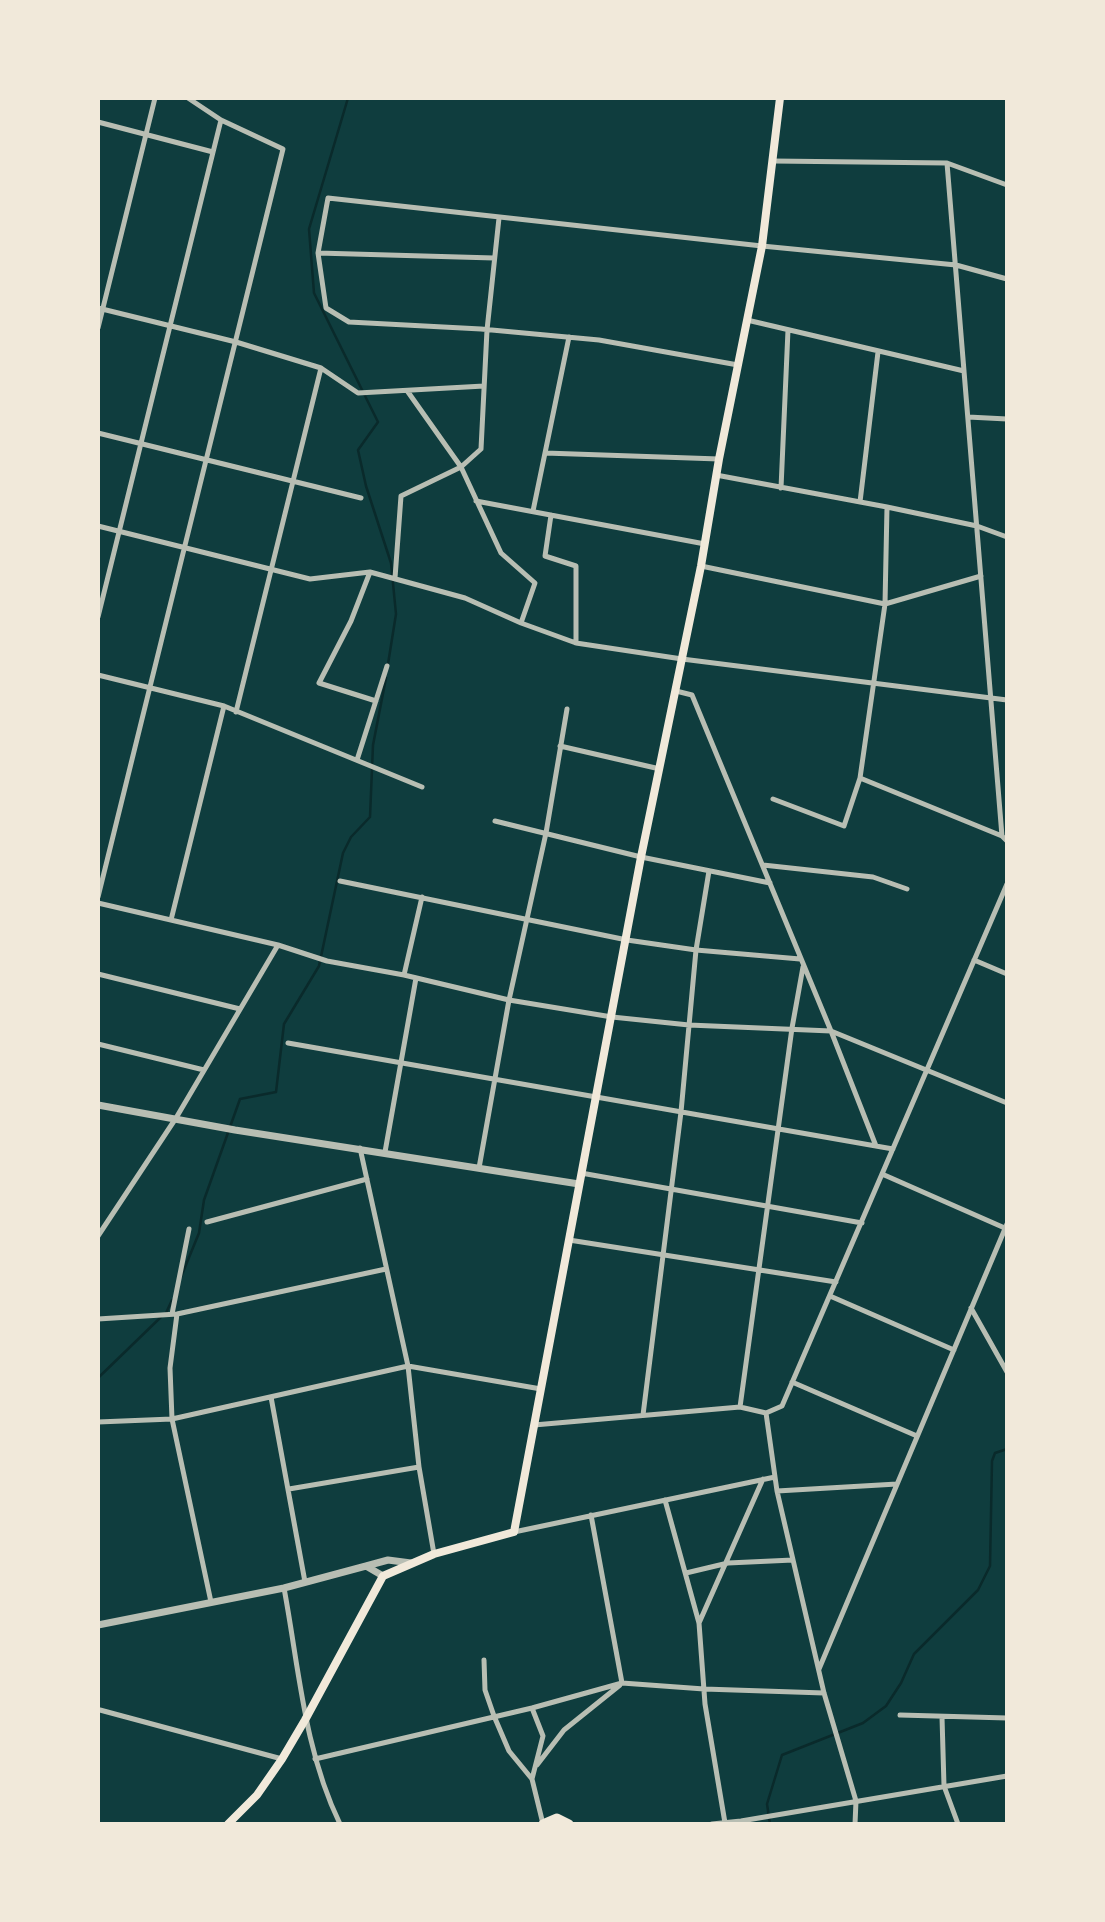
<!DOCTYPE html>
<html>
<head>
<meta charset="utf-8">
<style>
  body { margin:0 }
  #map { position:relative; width:1105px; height:1922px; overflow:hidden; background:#0f3d3e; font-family:"Fira Sans",sans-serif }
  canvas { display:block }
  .frame { position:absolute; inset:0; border:100px solid #f1e9da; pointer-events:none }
</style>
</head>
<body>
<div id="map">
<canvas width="1105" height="1922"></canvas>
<div class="frame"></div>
</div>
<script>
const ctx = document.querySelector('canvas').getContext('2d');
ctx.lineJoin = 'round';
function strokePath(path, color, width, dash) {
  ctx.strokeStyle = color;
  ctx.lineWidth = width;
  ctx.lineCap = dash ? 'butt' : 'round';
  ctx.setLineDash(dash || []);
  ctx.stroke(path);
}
strokePath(new Path2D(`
  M348 98 309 229 314 293 378 422 358 450 366 486 391 563 396 614 388 664
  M181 1277 199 1233 204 1200 240 1099 276 1092 284 1024 319 966 343 853 351 837 370 817 373 745 386 678
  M166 1313 172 1300
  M98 1378 161 1317
  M770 1824 767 1804 782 1755 863 1723 886 1706 901 1683 914 1654 978 1590 990 1566 992 1461 995 1453 1007 1449`), '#0a2a2b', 2.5);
strokePath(new Path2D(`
  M98 122 213 152
  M773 161 947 163 1007 185
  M947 163 1002 836
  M318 253 494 258
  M98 308 236 342 321 368 358 393 484 386
  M747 320 964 371
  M98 328 155 98
  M738 365 599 340 481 329 349 322 326 308 318 253 328 198 762 246 956 265 1007 279
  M408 392 461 467 501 553 535 583 521 623
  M968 417 1007 419
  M98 433 361 498
  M545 453 719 459
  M716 475 887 507 977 526 1007 537
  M781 488 788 330
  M476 501 705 544
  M860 502 878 352
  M533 511 569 337
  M551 515 545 556 576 566V643
  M98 526 310 579 370 572 465 598 521 623 576 643 682 659 1007 700
  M701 566 885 604 981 576
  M370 572 351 621 319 683 376 701
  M395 578 401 496 461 467 481 449 487 330 499 218
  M98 617 221 120
  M98 675 224 706 422 787
  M676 691 692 695 831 1031 876 1146
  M236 712 321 368
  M560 746 660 769
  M357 760 387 666
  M860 778 1002 836 1007 841
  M773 799 844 826 860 778 885 604 887 507
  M495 821 641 857 770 883
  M763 865 873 877 907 889
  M340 881 627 940 696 950 800 959
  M98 897 283 149 221 120 188 98
  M98 903 278 945 327 961 404 975 509 1000 612 1017 689 1025 831 1031 1007 1103
  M171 920 224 706
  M974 960 1007 974
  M98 974 240 1009
  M404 975 422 897
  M288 1043 893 1149
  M98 1044 204 1070
  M360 1148 408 1366 419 1467 434 1554
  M385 1152 416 978
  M479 1168 509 1000 546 833 567 709
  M581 1173 862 1223
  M882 1174 1007 1229
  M207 1222 367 1179
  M98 1236 176 1118 278 945
  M569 1240 836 1282
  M830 1296 954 1350
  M971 1308 1007 1372
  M172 1314 189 1229
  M177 1314 170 1368 172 1419 211 1602
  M98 1319 177 1314 386 1269
  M792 1382 917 1436
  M271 1397 305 1582
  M740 1407 792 1028 803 967
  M766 1413 777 1491 824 1693 856 1801 855 1824
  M643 1415 681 1112 696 950 709 871
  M98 1422 172 1419 408 1366 541 1389
  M534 1425 740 1407 766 1413 782 1406 1007 884
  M289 1489 419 1467
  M777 1491 897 1484
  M665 1500 699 1623 705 1704 725 1823
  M591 1515 622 1683
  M514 1532 775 1477
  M686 1573 728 1563 793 1560
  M284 1588C299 1668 304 1750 340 1824
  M699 1623 763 1479
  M484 1660 485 1690 494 1716 509 1751 532 1779 543 1824
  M819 1669 1007 1224
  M532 1708 543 1736 532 1779
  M100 1710 282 1759
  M900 1715 1007 1718
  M942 1717 944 1786 958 1824
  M315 1759 532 1708 622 1683 704 1689 824 1693
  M537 1765 564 1730 620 1685
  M712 1824 741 1821 1007 1776`), '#b8beb3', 5);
strokePath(new Path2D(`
  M98 1105 235 1130 579 1184
  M366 1566 388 1560 411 1563
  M98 1625 284 1588 366 1566 383 1576`), '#b8beb3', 7);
strokePath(new Path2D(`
  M228 1824 257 1795 282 1759 305 1720 383 1576 434 1554 514 1532 641 857 701 566 719 459 762 246 780 98`), '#f1e9da', 8);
strokePath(new Path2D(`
  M543 1824 557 1818 569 1824`), '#f1e9da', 9);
</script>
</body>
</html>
